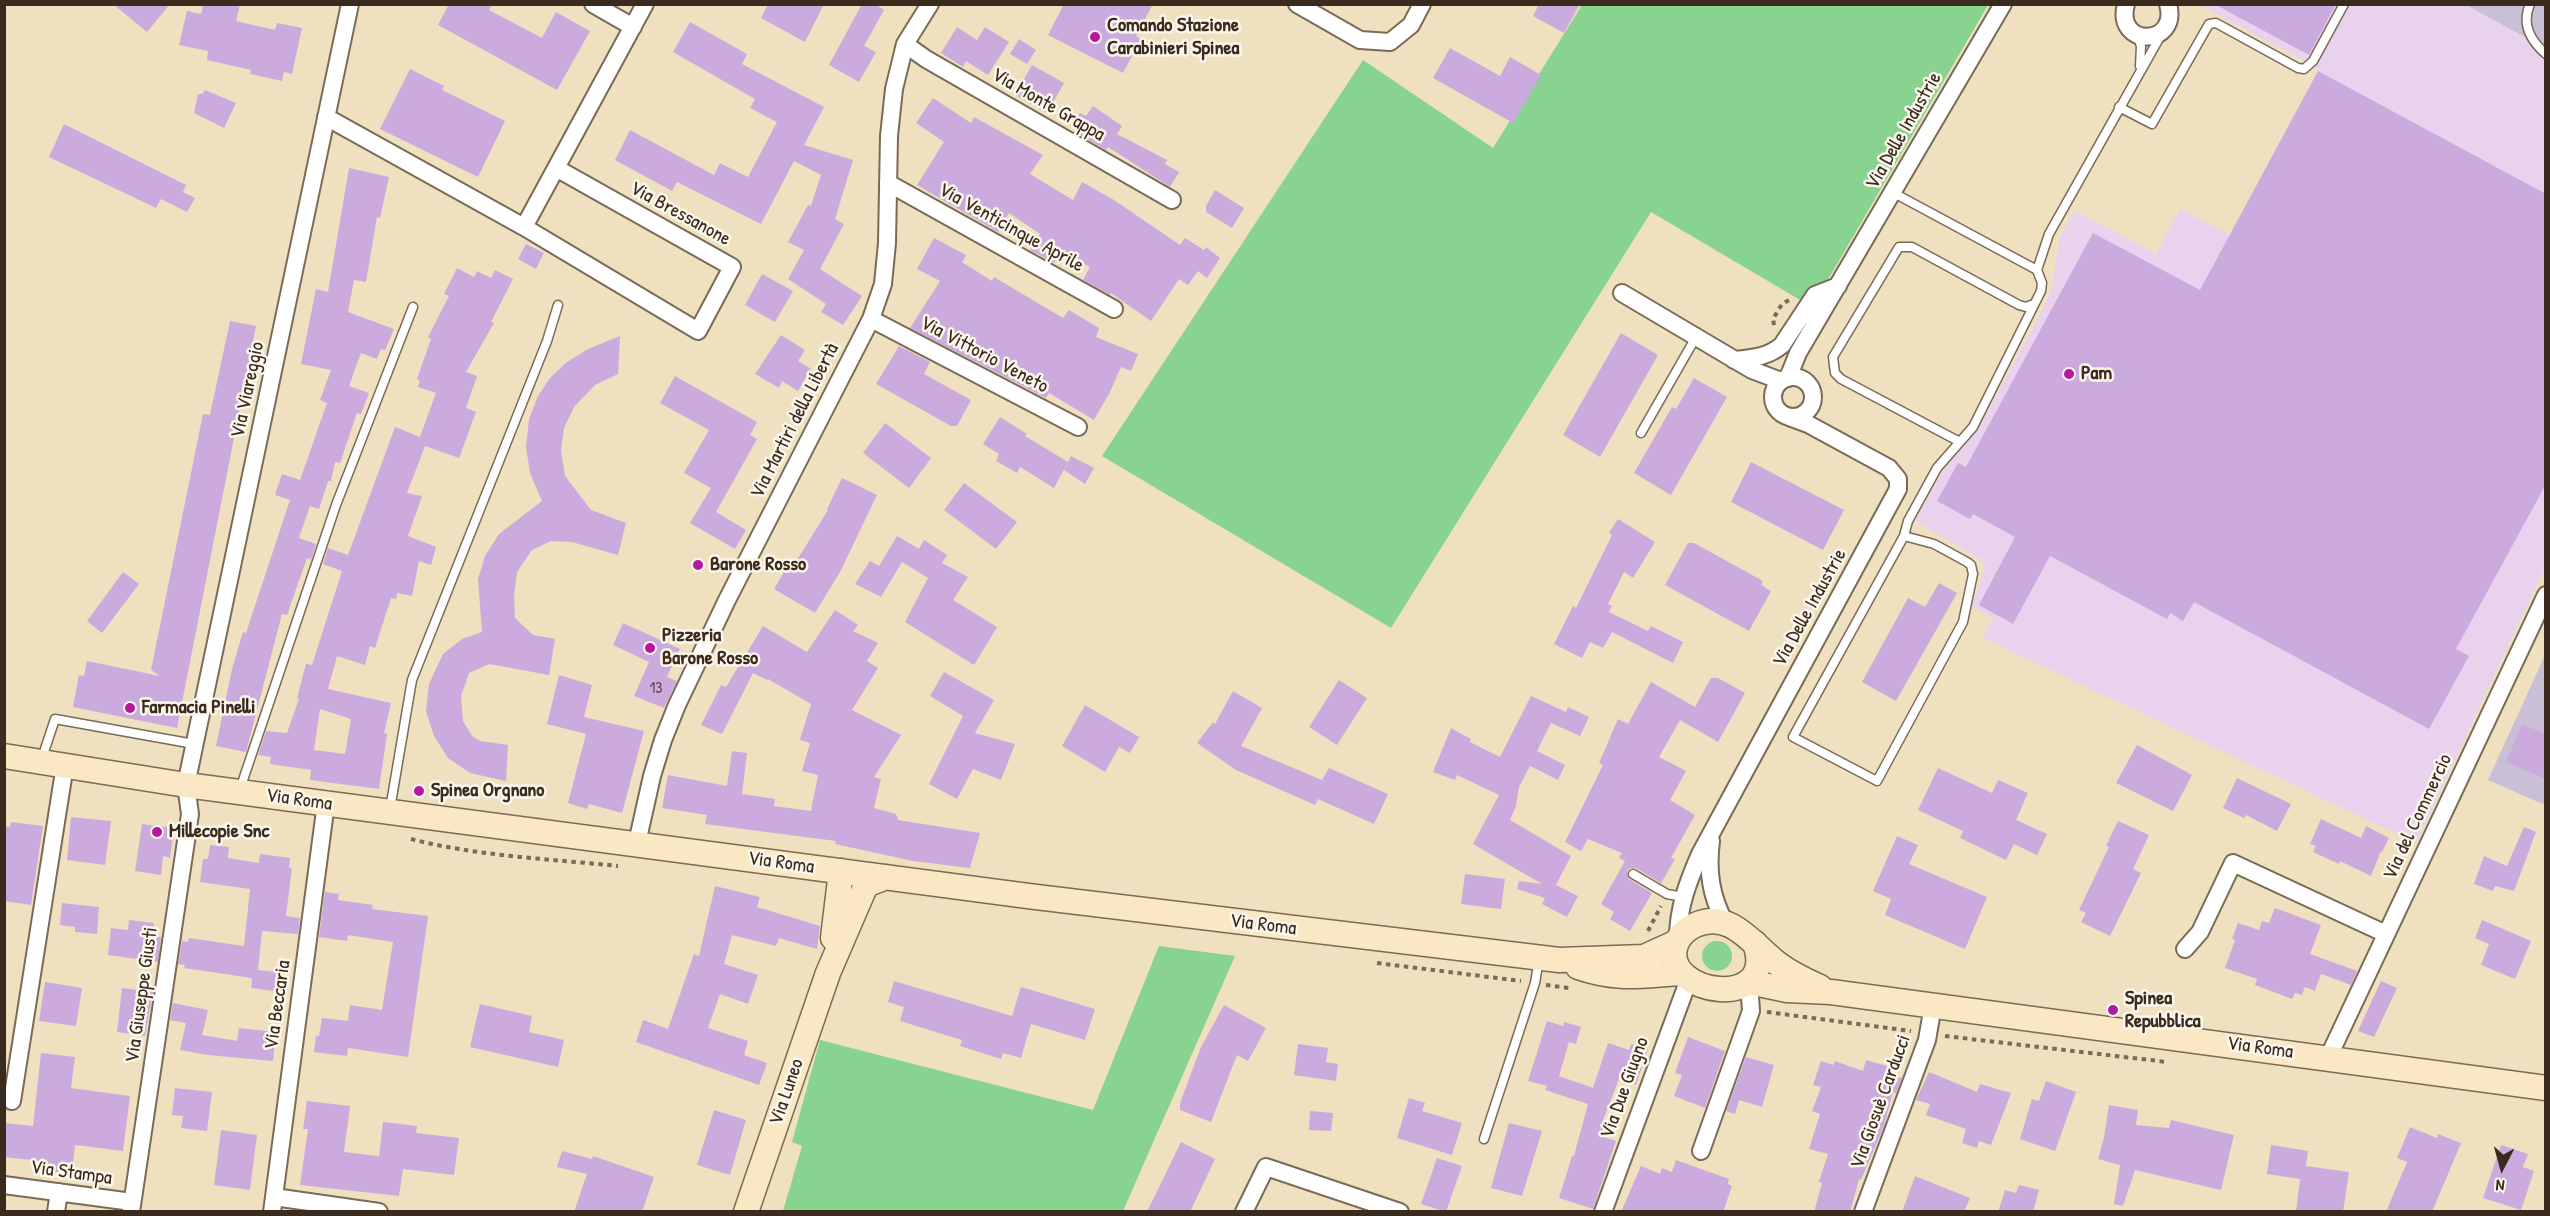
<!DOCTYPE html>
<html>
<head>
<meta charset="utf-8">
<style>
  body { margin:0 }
  #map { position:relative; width:2550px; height:1216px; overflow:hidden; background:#efe0bf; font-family:"Patrick Hand",sans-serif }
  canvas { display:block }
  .frame { position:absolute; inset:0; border:6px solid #3b2a1e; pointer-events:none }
  .north { position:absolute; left:2472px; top:1138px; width:60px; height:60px; -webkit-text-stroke:4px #fbf7ec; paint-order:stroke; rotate:186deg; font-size:16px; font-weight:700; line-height:24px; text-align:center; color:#3b2a1e }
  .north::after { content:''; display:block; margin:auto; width:21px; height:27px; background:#3b2a1e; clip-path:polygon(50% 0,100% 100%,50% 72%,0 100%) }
</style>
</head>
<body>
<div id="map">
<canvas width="2550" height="1216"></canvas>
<div class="frame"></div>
<div class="north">N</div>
</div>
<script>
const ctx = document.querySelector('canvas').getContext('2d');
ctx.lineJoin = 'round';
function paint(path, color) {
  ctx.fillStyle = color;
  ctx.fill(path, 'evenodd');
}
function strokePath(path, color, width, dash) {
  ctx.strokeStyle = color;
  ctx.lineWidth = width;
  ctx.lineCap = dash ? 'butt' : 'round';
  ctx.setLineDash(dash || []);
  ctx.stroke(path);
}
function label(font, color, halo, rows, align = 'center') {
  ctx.font = font + ' "Patrick Hand",sans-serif';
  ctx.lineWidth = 5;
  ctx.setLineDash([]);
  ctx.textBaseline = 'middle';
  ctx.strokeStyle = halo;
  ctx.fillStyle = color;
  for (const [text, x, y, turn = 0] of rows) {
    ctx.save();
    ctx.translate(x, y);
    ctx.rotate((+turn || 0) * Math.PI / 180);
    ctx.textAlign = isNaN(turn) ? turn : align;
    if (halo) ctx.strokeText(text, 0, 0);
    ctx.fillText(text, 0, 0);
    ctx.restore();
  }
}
paint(new Path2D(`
  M2200 5H2466L2545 48V567L2416 843 1983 638 1993 618 1972 606 1984 569 1982 560 1915 521 1945 467 1978 429 2043 309 2052 287 2060 237 2074 210 2156 254 2180 209 2230 235 2319 69Z`), '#e9d2ee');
paint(new Path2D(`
  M2466 5H2545V48Z
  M2545 655V805L2488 780Z`), '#c9bfd7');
paint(new Path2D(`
  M1582 5H1988L1812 307 1651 212 1391 628 1102 456 1363 60 1493 148Z
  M1702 956a15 15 0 1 1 30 0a15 15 0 1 1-30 0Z
  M1159 946 1235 956 1123 1211H783L802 1146 792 1142 820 1040 1093 1110Z`), '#88d38f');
paint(new Path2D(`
  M113 4H170L147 32Z
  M203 4H240L236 21 275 30 277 23 302 28 292 74 284 72 282 81 250 74 251 70 207 60 208 51 179 45 187 11 201 14Z
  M449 4H492L489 10 542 38 556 12 590 31 557 90 438 25Z
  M768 4H824L805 42 761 18Z
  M862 4H875L884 10 864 46 876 52 859 82 829 65Z
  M1064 4H1153L1136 36 1141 39 1123 73 1048 35Z
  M1539 4H1580L1564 33 1533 16Z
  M2214 4H2336L2309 55Z
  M690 22 747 54 742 64 824 107 804 145 853 160 835 219 844 224 820 269 862 296 843 325 821 312 826 304 788 279 804 250 788 242 808 205 811 206 821 175 794 161 761 224 677 182 672 191 615 160 630 130 714 175 720 163 748 177 777 122 750 108 755 99 673 52Z
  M957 27 977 40 985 27 1009 42 988 75 966 61 963 67 941 53Z
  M1019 39 1036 50 1027 64 1010 54Z
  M1450 48 1500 76 1510 57 1541 75 1513 123 1433 78Z
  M1032 65 1064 83 1047 113 1015 95Z
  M410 69 444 86 442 90 505 121 478 177 380 129Z
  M2318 71 2546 194V484L2456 649 2469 656 2429 729 2194 602 2183 621 2170 613 2167 619 2050 556 2013 624 1979 605 2015 537 1973 514 1970 519 1937 501 1958 463 1966 467 2093 233 2200 290Z
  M205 90 236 103 224 128 194 113 198 94H202Z
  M933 98 971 123 974 117 1043 155 1030 174 1073 200 1082 182 1114 200 1180 245 1185 238 1204 250 1206 247 1220 258 1207 278 1198 271 1188 285 1179 279 1151 321 1111 293 1110 295 1083 280 1090 267 1062 251 1054 263 1030 250 1040 234 1009 213 998 232 917 185 944 142 916 123Z
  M1093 106 1122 126 1117 134 1167 160 1165 164 1179 172 1170 187 1108 147 1106 150 1075 132 1079 126 1074 122 1080 113 1086 116Z
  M64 124 186 185 183 192 195 198 187 212 161 199 156 208 49 157Z
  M349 168 389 177 380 218 377 217 366 282 354 280 348 312 394 329 385 350 381 349 377 359 361 353 349 386 369 393 361 414 357 413 340 463 335 462 331 481H328L319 509 310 506 299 538 316 544 311 560 307 558 287 615 282 614 246 752 216 746 232 669 243 632 246 633 290 500 275 495 282 474 300 480 327 403 320 400 331 370 301 364 316 289 328 292Z
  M1215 190 1244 208 1232 228 1206 212V206Z
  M934 238 966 255 962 262 992 281 994 277 1063 318 1069 310 1099 328 1096 337 1138 354 1131 371 1121 367 1110 392 1094 420 1049 393 1046 398 910 328 940 281 917 269Z
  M526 244 544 253 536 269 518 259Z
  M457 268 474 277 477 271 491 278 495 270 513 279 491 322 494 323 466 372 477 376 466 408 476 412 459 458 425 446 407 493 422 496 408 536 436 547 431 565 419 561 412 596 397 593 396 599 391 598 375 648 370 646 365 665 337 656 328 689 391 703 384 733 387 734 379 789 310 780 311 770 270 764 271 757 258 755 266 731 287 733 299 699 297 698 306 664 312 665 342 571 323 564 328 548 348 555 395 427 420 437 436 393 418 387 420 381 417 379 431 339 428 337 449 296 444 294ZM320 709 351 719 345 754 314 750Z
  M762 274 793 291 775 322 745 305Z
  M230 321 256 326 177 728 73 707 79 675 84 676 87 661 160 676 151 670 203 414 210 415Z
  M1621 333 1658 355 1600 457 1563 435Z
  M781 335 805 350 798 361 811 369 798 391 782 381 779 388 755 374Z
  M620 336 618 374 595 385 574 407 564 428 561 451 565 476 591 510 626 523 618 555 572 542 551 541 532 550 517 572 514 596 515 618 533 635 555 639 549 675 489 664 469 673 461 696 463 721 472 736 480 741 508 745 506 781 470 773 448 758 434 736 426 711 429 684 443 654 462 639 482 632 478 579 485 556 499 534 542 501 530 473 526 447 529 419 538 396 550 378 567 362 588 349Z
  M899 346 930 362 924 374 971 400 957 426H951L876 384Z
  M675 376 757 422 750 435 757 439 716 512 746 530 735 549 690 523 711 488 684 473 709 430 660 403Z
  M1694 378 1727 397 1671 495 1634 473 1672 407 1676 409Z
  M1000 417 1027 434 1025 436 1068 462 1054 488 1020 467 1017 473 996 461 999 454 983 444Z
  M885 423 931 458 909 488 863 453Z
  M1071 456 1094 468 1085 484 1064 470Z
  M1751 462 1844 510 1823 550 1731 502Z
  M842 478 877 495 840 572 815 613 774 589 785 570 789 573 828 510 827 509Z
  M964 483 1017 522 996 549 944 510Z
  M1618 519 1655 542 1633 578 1624 572 1608 604 1612 606 1609 612 1648 631 1651 626 1683 642 1673 663 1612 632 1603 648 1590 642 1582 658 1554 644 1573 606 1576 608 1612 535 1609 533Z
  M897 536 919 549 924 540 947 555 942 563 968 577 953 600 997 627 974 665 905 622 928 578 902 562 881 597 855 584 870 561 879 566Z
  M1688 543H1694L1763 581 1761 585 1771 591 1749 631 1665 585Z
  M123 572 139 584 102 633 87 621Z
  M1939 583 1957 593 1896 701 1862 682 1908 598 1925 607Z
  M835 610 858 625 853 631 878 643 867 661 878 668 852 710 901 735 874 777 881 779 874 808 896 814 898 820 980 833 970 868 913 861 835 844 836 841 705 824 707 815 662 808 668 775 727 786 732 751 747 753 742 794 775 799 774 806 811 811 818 775 802 771 810 743 800 740 811 704 768 679 767 680 753 673 722 734 701 725 721 685 726 687 763 626 807 652Z
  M623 623 680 649 667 677 677 681 664 708 634 696 649 662 613 645Z
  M944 672 994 700 975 733 1015 744 1001 780 973 769 957 799 929 784 963 716 930 696Z
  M559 675 592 685 584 717 644 731 622 813 589 804 587 809 568 803 586 734 547 724Z
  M1711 678H1718L1745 693 1718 742 1680 720 1659 757 1686 771 1670 800 1695 815 1671 858 1675 859 1661 883 1636 868H1630L1627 871 1629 879 1652 893 1630 931 1610 919 1614 912 1601 904 1625 861 1619 858 1622 853 1588 839 1581 851 1565 842 1603 765 1599 763 1618 719 1628 724 1651 682 1695 707Z
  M1339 680 1367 698 1337 745 1309 727Z
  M1233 691 1262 708 1241 746 1322 780 1329 768 1388 794 1374 824 1318 799 1315 805 1236 770 1197 743 1213 722 1215 724Z
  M1531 696 1566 712 1568 707 1589 717 1580 736 1551 723 1537 751 1565 765 1558 780 1530 766 1519 787 1516 806 1510 820 1571 856 1556 885 1578 896 1567 917 1542 904 1545 898 1517 889 1519 881 1542 884 1473 844 1499 795 1457 775 1455 780 1433 772 1451 728 1471 739 1470 742 1500 757Z
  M1085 705 1139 737 1130 753 1119 747 1105 772 1062 746Z
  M2522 724 2546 734V779L2506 762Z
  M2137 745 2192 775 2173 811 2116 783Z
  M1938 768 1992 793 1998 780 2028 793 2016 820 2047 834 2037 855 2014 844 2006 860 1960 838 1963 831 1918 810Z
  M2237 778 2291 804 2277 831 2246 815 2244 818 2223 808Z
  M71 817 111 821 105 865 67 860Z
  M2321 819 2361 838 2366 826 2389 838 2382 852 2381 851 2371 876 2340 861 2339 864 2313 852 2316 846 2310 844Z
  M2118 821 2149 835 2133 869 2141 873 2110 936 2081 922 2086 913 2079 910 2109 847 2106 846Z
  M11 822 43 826 31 905 4 901V826L10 827Z
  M142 824 174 828 170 858 163 856 161 875 135 871Z
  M2524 827 2536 832 2514 891 2495 886 2493 891 2474 884 2484 856 2507 866Z
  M1897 836 1918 845 1909 864 1987 897 1965 949 1885 915 1891 899 1873 891Z
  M210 845 229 847 228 858 259 863 260 854 290 858 289 868H292L286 916 300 918 298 934 262 931 258 970 284 973 282 992 251 988 252 978 184 968 185 965 178 964 182 941 188 942 189 938 244 946 250 889 200 882 203 859H208Z
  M1465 874 1505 879 1501 909 1461 904Z
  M715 886 760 897 757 907 820 926 817 949 779 938 776 946 732 935 724 964 758 975 748 1004 720 994 708 1028 748 1041 744 1055 767 1063 759 1085 636 1042 643 1020 668 1029 694 954 699 956Z
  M325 892 339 894 338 900 373 905 372 909 428 916 408 1057 348 1048 347 1056 314 1052 316 1036H319L322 1018 348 1021 350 1005 382 1010 393 942 348 935 347 941 319 937Z
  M62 903 99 907 97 934 75 932V927L60 925Z
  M2275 908 2321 925 2310 954 2357 971 2351 985 2321 974 2315 991 2305 987 2302 995 2295 993 2292 999 2255 985 2257 979 2225 968 2235 940 2232 939 2238 923 2259 930 2262 921 2269 923Z
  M129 920 154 923 152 936 161 937 158 962 108 955 111 928 128 930Z
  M2482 920 2531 941 2515 979 2481 965 2489 944 2475 938Z
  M894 981 1012 1016 1021 987 1095 1009 1085 1040 1031 1024 1021 1058 1003 1053 1001 1059 960 1046 962 1040 900 1021 904 1007 888 1002Z
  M2381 981 2397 988 2374 1037 2358 1031Z
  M45 982 82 988 76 1026 39 1021Z
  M122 988 153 992 145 1036 117 1032Z
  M173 1003 208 1010 202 1035 237 1041 239 1028 276 1032 273 1061 208 1055 180 1050 186 1023 170 1020Z
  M480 1004 532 1016 529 1032 564 1040 558 1067 470 1047Z
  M1224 1005 1266 1028 1248 1061 1237 1055 1211 1122 1180 1110V1103L1201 1047Z
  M1547 1021 1563 1026 1564 1022 1581 1027 1576 1044 1569 1042 1559 1076 1593 1088 1608 1043 1629 1050 1631 1044 1648 1049 1636 1085 1619 1079 1600 1128 1605 1129 1603 1137 1616 1141 1593 1209 1559 1198 1572 1156H1574L1588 1104 1545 1090 1547 1086 1528 1081Z
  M1688 1037 1725 1051 1705 1108 1674 1096 1682 1075 1675 1073Z
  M1298 1044 1328 1048 1326 1062 1338 1064 1336 1081 1294 1075Z
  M41 1053 75 1057 71 1088 130 1096 123 1151 75 1145 72 1174 40 1171 41 1161 4 1157V1123L33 1126Z
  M1746 1057 1774 1065 1762 1107 1739 1100 1735 1114 1726 1111Z
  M1866 1060 1887 1066 1885 1074 1902 1078 1896 1093 1893 1092 1884 1126 1861 1180 1859 1179 1850 1212H1814L1822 1183 1819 1182 1828 1154 1809 1149 1820 1114 1812 1111 1821 1087 1813 1085 1821 1061 1833 1065 1835 1061 1863 1071Z
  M1929 1072 1977 1092 1980 1084 2011 1093 1991 1145 1979 1141 1977 1148 1962 1143 1966 1129 1926 1115 1930 1104 1916 1100Z
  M2046 1081 2076 1092 2055 1151 2020 1139 2032 1099 2039 1101Z
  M175 1088 212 1092 207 1131 181 1128 183 1116 172 1115Z
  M1409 1098 1425 1103 1422 1111 1462 1123 1452 1155 1397 1138Z
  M307 1101 350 1106 344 1152 379 1156 383 1122 417 1126 416 1133 459 1138 454 1175 403 1169 399 1196 300 1185 308 1129H303Z
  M2109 1105 2138 1110 2136 1125 2169 1128 2171 1120 2234 1135 2221 1190 2135 1170 2123 1206 2114 1204 2120 1165 2098 1159 2104 1137Z
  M714 1110 746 1120 730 1175 697 1165Z
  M1310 1111 1333 1113 1331 1131 1309 1130Z
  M1509 1123 1542 1131 1522 1196 1491 1188Z
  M2410 1127 2437 1138 2438 1134 2461 1143 2432 1212H2386L2407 1162 2397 1158Z
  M221 1130 257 1135 250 1190 214 1185Z
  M1181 1142 1215 1159 1190 1212H1147Z
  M2271 1145 2308 1151 2306 1166 2349 1172 2343 1212H2296L2300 1179 2267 1174Z
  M2501 1145 2528 1154 2523 1167 2534 1171 2521 1210 2483 1198Z
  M562 1151 592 1159 593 1156 654 1177 642 1212H574L587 1174 557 1167Z
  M1437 1158 1462 1166 1446 1212 1421 1204Z
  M1676 1160 1729 1179 1728 1184 1732 1186 1723 1212H1621L1641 1166 1660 1174 1662 1168 1672 1172Z
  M1915 1176 1970 1198 1964 1212H1902Z
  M2019 1185 2039 1190 2033 1212H1998L2005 1190 2016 1193Z`), '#cbabdd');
const lane = new Path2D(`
  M2530 4C2521 25 2531 41 2546 54
  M2137 35 2141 46 2140 66
  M2119 107 2152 124 2209 24 2216 23 2298 68 2304 69 2313 61 2344 4
  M1892 192 2037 270 2042 283 2041 291 1973 427 1937 468 1908 521 1904 536 1793 737 1877 781 1963 622 1973 574 1971 565 1967 562 1934 544 1904 536
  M2037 270 2049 234 2161 35
  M1641 433 1696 337
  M1960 442 1841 379 1835 373 1833 357 1899 247H1912L2019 305 2026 307 2034 304
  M41 761 55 719 194 744
  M240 789 336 505 413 307
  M390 809 412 680 547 341 558 305
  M1633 874 1667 894 1683 897
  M1484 1139 1535 983 1539 959`);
const street = new Path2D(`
  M593 4 633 27
  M1297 4 1360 40 1390 42 1411 25 1422 4
  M2126 4C2114 48 2180 47 2168 4
  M905 44 926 59 1172 200
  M326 117 524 227 698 331 732 267 556 168
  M888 183 1114 309
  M524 227 645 4
  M1622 293 1752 370 1781 381
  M871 319 1078 427
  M1734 360C1753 358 1768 357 1782 345L1815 295 1838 286
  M1773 397a20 20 0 1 1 40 0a20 20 0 1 1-40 0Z
  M1788 378 1798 353 2003 4
  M1711 841C1707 872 1711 896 1725 923
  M637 843 652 776 663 740 677 705 727 600 871 319 883 284 887 243 889 136 894 89 905 44 930 4
  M1678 939C1678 907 1688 882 1700 854L1898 489V479L1889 468 1808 424 1789 417
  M2185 949 2200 932 2233 863 2386 934
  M2328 1058 2546 595
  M12 1101 65 765
  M1701 1151 1751 1011 1750 997 1745 985
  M4 1185 132 1202
  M274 1197 379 1212
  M56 1212 59 1192
  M131 1212 190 814 186 785 350 4
  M272 1212 326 803
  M1244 1212 1266 1167 1400 1212
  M1603 1212 1689 979
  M1863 1212 1927 1040 1933 1006`);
const secondary = new Path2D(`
  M4 756 186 785 1028 896 1559 960 1644 957 1677 942
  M833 938 841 871
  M1755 943C1779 1012 1664 995 1675 948 1677 938 1685 930 1695 925 1729 910 1750 941 1773 960 1787 972 1804 980 1820 987
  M1578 967C1618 981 1642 975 1682 973
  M1749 982 1787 990 1831 992 2546 1088
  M746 1212 828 973 866 885 886 877`);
strokePath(lane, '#7a6a56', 11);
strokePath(street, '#7a6a56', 20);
strokePath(secondary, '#7a6a56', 27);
strokePath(new Path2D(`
  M1774 325 1773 319 1782 304 1791 299
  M411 839C476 856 551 859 618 866
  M1648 931 1661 906
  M1377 963 1521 981
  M1546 985 1569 988
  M1767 1012 1911 1031
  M1945 1036 2167 1062`), '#7a6a56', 4, [4.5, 4.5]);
strokePath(lane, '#fff', 8);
strokePath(street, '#fff', 16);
strokePath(secondary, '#fae7c3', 24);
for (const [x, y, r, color] of [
  [1095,37,6,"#b5179e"],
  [2069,374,6,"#b5179e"],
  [698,565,6,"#b5179e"],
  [650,648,6,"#b5179e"],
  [130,708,6,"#b5179e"],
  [419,791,6,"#b5179e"],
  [157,832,6,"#b5179e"],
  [2113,1010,6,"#b5179e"]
]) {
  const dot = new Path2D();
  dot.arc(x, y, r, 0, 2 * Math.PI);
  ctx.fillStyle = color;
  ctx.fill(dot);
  strokePath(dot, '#fbf7ec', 2);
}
label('16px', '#5f4a4e', null, [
  ["13",656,689]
]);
label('bold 20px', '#3b2a1e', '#fbf7ec', [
  ["Comando Stazione",1107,26],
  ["Carabinieri Spinea",1107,49],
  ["Pam",2081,374],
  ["Barone Rosso",710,565],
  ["Pizzeria",662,636],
  ["Barone Rosso",662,659],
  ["Farmacia Pinelli",142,708],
  ["Spinea Orgnano",431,791],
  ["Millecopie Snc",169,832],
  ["Spinea",2125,999],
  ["Repubblica",2125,1022]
], 'left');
label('20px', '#3b2a1e', '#fbf7ec', [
  ["Via Monte Grappa",1048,105,30],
  ["Via Delle Industrie",1904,131,-60],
  ["Via Bressanone",680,214,29],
  ["Via Venticinque Aprile",1011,228,29],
  ["Via Vittorio Veneto",984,355,28],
  ["Via Viareggio",248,390,-78],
  ["Via Martiri della Libertà",795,421,-63],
  ["Via Delle Industrie",1810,608,-61],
  ["Via Roma",299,800,8],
  ["Via del Commercio",2418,817,-65],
  ["Via Roma",781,863,8],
  ["Via Roma",1263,925,7],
  ["Via Giuseppe Giusti",142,995,-82],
  ["Via Beccaria",278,1005,-82],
  ["Via Roma",2260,1048,8],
  ["Via Due Giugno",1625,1088,-70],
  ["Via Luneo",787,1092,-71],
  ["Via Giosuè Carducci",1881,1102,-70],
  ["Via Stampa",71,1173,8]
]);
</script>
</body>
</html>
